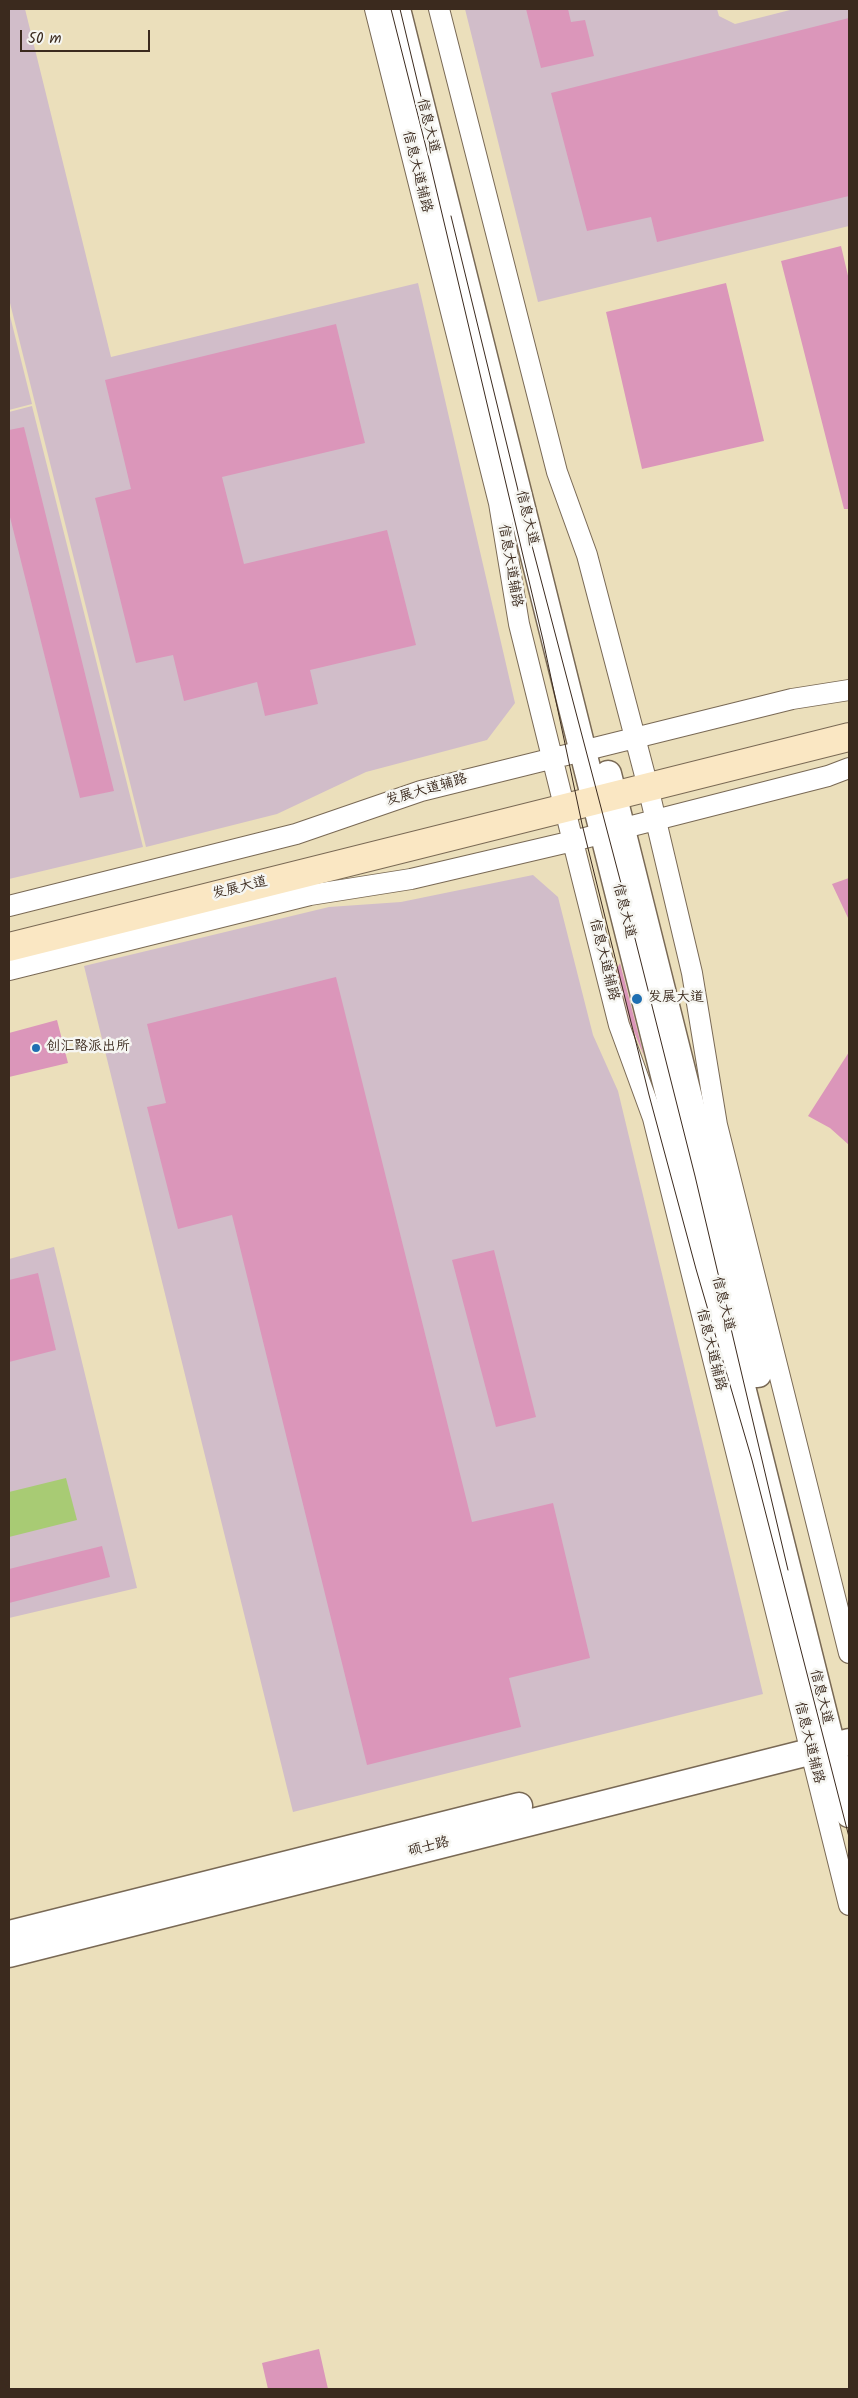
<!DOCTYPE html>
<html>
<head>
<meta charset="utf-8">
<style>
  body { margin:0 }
  #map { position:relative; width:858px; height:2398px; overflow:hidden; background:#ebdfbb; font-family:Kalam,sans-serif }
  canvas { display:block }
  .frame { position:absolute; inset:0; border:10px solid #3b2a1e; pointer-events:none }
  .scale { position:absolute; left:20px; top:30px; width:130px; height:22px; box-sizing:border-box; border:2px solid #3b2a1e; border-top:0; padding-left:6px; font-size:15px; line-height:18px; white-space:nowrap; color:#3b2a1e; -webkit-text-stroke:4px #f6f6f2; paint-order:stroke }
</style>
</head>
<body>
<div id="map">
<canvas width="858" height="2398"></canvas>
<div class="frame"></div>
<div class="scale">50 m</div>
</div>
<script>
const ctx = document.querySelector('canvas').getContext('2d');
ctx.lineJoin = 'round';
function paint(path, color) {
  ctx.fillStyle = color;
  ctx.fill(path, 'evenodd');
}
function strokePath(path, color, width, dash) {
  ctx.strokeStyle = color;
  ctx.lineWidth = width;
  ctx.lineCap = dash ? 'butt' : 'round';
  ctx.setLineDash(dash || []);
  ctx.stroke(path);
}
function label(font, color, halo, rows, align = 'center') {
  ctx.font = font + ' Kalam,"LXGW WenKai TC",sans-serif';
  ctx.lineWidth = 5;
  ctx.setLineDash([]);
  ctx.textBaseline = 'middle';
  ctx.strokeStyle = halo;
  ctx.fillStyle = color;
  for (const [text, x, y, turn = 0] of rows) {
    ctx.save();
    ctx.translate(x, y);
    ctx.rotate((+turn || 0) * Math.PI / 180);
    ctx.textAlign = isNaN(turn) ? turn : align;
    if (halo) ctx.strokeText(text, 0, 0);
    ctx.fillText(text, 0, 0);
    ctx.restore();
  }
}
paint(new Path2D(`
  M9 9H25L111 357 418 283 515 703 487 740 366 772 277 814 146 847 9 299Z
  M465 9H717L719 16 735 24 794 9H849V226L538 302Z
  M9 312 32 404 9 410Z
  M32 406 143 847 9 879V412Z
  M533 875 558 897 593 1035 618 1091 763 1694 293 1812 84 966 329 907 401 902Z
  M54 1247 137 1588 9 1618V1259Z`), '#d1bdc9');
paint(new Path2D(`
  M66 1478 77 1520 9 1537V1492Z`), '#a8cb74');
paint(new Path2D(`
  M526 9H568L571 22 585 20 594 56 541 68Z
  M849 18V196L657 242 651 217 587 231 551 93Z
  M841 246 849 280V509H844L781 261Z
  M726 283 764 441 642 469 606 312Z
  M336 324 365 443 222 477 244 564 387 530 416 645 310 670 318 704 265 716 257 682 184 701 173 655 136 663 95 498 131 489 105 380Z
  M24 427 114 791 80 798 9 513V430Z
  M849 878V920L832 884Z
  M620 963 644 1056 630 1022 617 969Z
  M336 977 472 1522 553 1503 590 1658 509 1678 521 1727 367 1765 232 1215 178 1229 147 1107 166 1103 147 1024Z
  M57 1020 68 1063 9 1077V1033Z
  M849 1052V1145L830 1128 808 1116Z
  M494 1250 536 1417 496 1427 452 1260Z
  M38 1273 56 1350 9 1362V1280Z
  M102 1546 110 1577 9 1603V1569Z
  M319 2349 328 2389H268L262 2363Z`), '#db96ba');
const minor = new Path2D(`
  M375 9 499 503 519 624 582 878 619 1025 653 1118 849 1905
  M439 9 557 472 587 555 648 787 692 973 717 1125 849 1653
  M9 906 296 834 421 791 792 699 849 690
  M9 970 310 895 411 879 573 841 828 776 849 768`);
const tertiary = new Path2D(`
  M397 9 849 1814
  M608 774 758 1374
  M9 1934 519 1806
  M9 1954 849 1742`);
const secondary = new Path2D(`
  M9 947 849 737`);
strokePath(minor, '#796955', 22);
strokePath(tertiary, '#796955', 29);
strokePath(secondary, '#796955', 30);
strokePath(minor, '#fff', 20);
strokePath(tertiary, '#fff', 26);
strokePath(secondary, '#fae7c3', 28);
strokePath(new Path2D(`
  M391 9 430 163 543 640 582 824 649 1095 696 1269 752 1460 849 1837
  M400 9 424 109
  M451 216 526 523 623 891 695 1176 788 1570`), '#3b2a1e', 1);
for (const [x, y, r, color] of [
  [637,999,6,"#1f6fb2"],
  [36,1048,5,"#1f6fb2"]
]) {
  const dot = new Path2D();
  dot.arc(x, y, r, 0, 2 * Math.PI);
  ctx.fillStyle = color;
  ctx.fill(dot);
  strokePath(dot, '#f6f6f2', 2);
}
label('14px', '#3b2a1e', '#f6f6f2', [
  ["信息大道",427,126,76],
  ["信息大道辅路",416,172,76],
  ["信息大道",526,518,76],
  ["信息大道辅路",509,566,80],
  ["发展大道辅路",427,791,-16],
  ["发展大道",240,889,-14],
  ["信息大道",623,911,76],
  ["信息大道辅路",603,960,76],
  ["信息大道",722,1304,76],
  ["信息大道辅路",710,1350,76],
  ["信息大道",820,1697,76],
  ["信息大道辅路",808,1743,76],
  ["硕士路",429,1848,-14]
]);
label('14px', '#3b2a1e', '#f6f6f2', [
  ["发展大道",648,999],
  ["创汇路派出所",46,1048]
], 'left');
</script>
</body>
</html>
